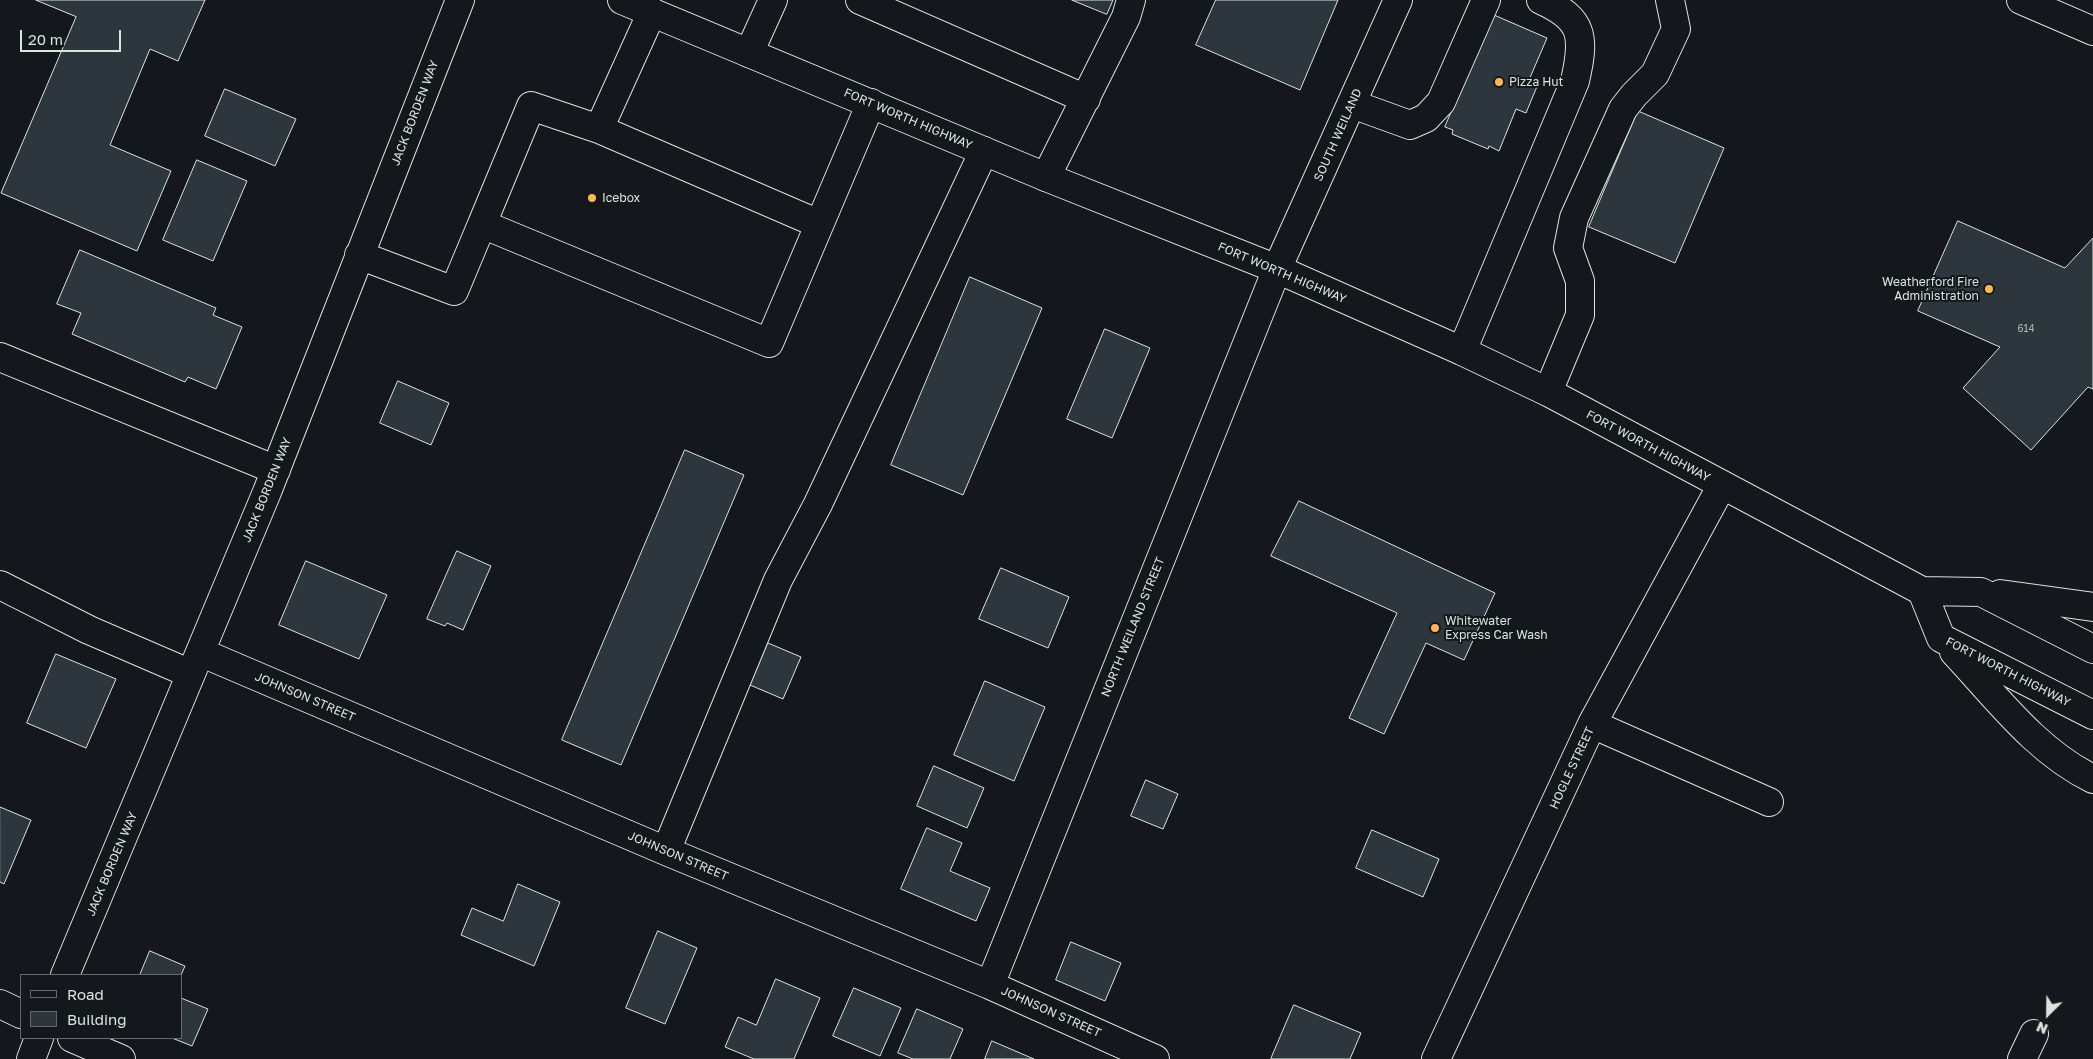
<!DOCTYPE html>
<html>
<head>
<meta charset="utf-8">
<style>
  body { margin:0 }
  #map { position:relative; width:2093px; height:1059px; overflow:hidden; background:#14181c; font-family:"Golos Text",sans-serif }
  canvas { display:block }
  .legend { position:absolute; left:20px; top:974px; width:162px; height:65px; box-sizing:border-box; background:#14181c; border:1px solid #626a69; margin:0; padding:6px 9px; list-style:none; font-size:15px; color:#d8e6dc }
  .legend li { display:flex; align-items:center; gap:10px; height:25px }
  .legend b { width:25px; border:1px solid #626a69 }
  .north { position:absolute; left:2023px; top:989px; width:50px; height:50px; -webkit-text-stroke:4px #14181c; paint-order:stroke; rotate:203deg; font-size:14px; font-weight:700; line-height:20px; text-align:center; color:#d8e6dc }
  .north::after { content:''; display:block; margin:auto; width:18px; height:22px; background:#d8e6dc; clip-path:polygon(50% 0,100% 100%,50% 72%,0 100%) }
  .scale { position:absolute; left:20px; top:30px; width:101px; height:22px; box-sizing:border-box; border:2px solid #d8e6dc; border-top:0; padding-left:6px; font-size:15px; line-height:18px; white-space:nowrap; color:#d8e6dc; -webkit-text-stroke:4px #14181c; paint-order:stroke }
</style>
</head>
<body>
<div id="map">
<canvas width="2093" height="1059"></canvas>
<ul class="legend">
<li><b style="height:6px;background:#14181c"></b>Road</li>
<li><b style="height:14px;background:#2c363c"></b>Building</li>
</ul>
<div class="north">N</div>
<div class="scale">20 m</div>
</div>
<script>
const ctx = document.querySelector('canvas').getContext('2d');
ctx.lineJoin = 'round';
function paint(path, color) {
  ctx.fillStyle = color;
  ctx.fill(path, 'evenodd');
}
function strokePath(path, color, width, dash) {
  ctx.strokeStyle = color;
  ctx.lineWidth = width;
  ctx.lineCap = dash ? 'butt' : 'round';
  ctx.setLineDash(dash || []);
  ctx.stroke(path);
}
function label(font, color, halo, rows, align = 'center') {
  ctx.font = font + ' "Golos Text",sans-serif';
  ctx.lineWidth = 4;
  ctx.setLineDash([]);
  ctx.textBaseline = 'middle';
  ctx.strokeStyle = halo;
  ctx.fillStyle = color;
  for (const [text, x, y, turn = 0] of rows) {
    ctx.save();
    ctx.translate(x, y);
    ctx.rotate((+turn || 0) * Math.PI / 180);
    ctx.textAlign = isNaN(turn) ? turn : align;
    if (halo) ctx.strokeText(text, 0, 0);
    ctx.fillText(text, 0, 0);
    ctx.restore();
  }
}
const building = new Path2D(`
  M36 0H205L178 61 150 49 110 145 171 171 137 251 1 193 76 17Z
  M1072 0H1113L1107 14Z
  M1216 0H1338L1300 90 1196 45Z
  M1494 15 1547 38 1529 80 1538 84 1526 113 1516 109 1499 151 1489 146 1488 149 1452 134 1453 130 1445 127Z
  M225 89 296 119 275 166 205 136Z
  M1638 111 1724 148 1675 263 1589 227Z
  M197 160 247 181 213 261 163 240Z
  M1958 221 2065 268 2093 238V389L2088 387 2031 450 1963 388 2000 347 1918 311Z
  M80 250 216 308 213 315 242 327 216 389 188 377 185 382 72 334 81 313 57 304Z
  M970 277 1042 308 963 495 891 465Z
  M1105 329 1150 348 1112 438 1067 419Z
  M398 381 449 403 431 445 380 423Z
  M685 450 744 475 621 765 562 740Z
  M1299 501 1495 593 1464 660 1426 643 1384 734 1349 718 1397 613 1271 556Z
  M457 551 491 566 463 630 447 623 445 626 427 619Z
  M306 561 387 595 359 659 279 625Z
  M1001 568 1069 597 1048 648 979 619Z
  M768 643 801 657 783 699 750 685Z
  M56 654 116 679 86 748 27 723Z
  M985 681 1045 707 1014 781 954 755Z
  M934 766 984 788 967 828 917 806Z
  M1146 780 1178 794 1163 829 1131 816Z
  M0 807 31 820 4 884 0 882Z
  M927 828 962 843 950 871 990 888 976 921 901 889Z
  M1372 830 1439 859 1423 897 1356 868Z
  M518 884 560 902 534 966 461 935 472 908 503 921Z
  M658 931 697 948 665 1024 626 1008Z
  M1071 942 1121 963 1105 1001 1056 980Z
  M150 951 185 966 181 975H140Z
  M776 979 820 998 794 1059H754L725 1047 738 1017 756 1025Z
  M854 988 901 1008 880 1056 833 1036Z
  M181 998 208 1009 192 1046 172 1038H181Z
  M1294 1005 1361 1033 1350 1059H1271Z
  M917 1009 963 1029 950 1059H913L898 1053Z
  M992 1041 1034 1059H985Z`);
paint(building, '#2c363c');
strokePath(building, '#d8e6dc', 1);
const minor = new Path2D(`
  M860 0 1086 99
  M2021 0 2093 31
  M749 53 773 0
  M1352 104 1410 125 1426 118 1441 102 1486 0
  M599 129 819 224
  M1046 177 1126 17 1131 0
  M482 224 531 106 599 129 652 12
  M359 255 454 291 482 224 769 343 871 103
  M1462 351 1575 81C1585 37 1584 19 1541 0
  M0 357 276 470
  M1548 392 1580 315V281L1568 248 1574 218 1623 109 1634 95 1655 74 1676 29 1670 0
  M0 585 89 630 191 674
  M200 652 666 851 990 985 1155 1059
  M1592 724 1769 802
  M666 851 778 580 818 504 984 151
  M65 975 267 492 460 0
  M990 985 1277 269 1398 0
  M0 1004 21 1014
  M72 1038 121 1059
  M31 1059 39 1038
  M1436 1059 1592 724 1722 485
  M2022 1059 2034 1034`);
const major = new Path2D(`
  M622 0 1046 177 1277 269 1462 351 1548 392 1922 591 1981 592 2093 649
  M1922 591 1941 638 2093 715
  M2000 594 2093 607
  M1954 652C1997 698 2036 751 2093 779`);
strokePath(minor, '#d8e6dc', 30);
strokePath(major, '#d8e6dc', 30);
strokePath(minor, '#14181c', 28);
strokePath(major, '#14181c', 28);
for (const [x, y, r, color] of [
  [1499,82,5,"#ffb74d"],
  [592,198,5,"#ffb74d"],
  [1989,289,5,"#ffb74d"],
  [1435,628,5,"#ffb74d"]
]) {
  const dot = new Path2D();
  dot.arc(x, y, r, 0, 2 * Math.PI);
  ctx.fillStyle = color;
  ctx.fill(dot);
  strokePath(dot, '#14181c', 2);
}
label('10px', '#adbab4', null, [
  ["614",2026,329]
]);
label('12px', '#d8e6dc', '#14181c', [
  ["Pizza Hut",1509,82],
  ["Icebox",602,198],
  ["Weatherford Fire",1979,282,"right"],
  ["Administration",1979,296,"right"],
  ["Whitewater",1445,621],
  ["Express Car Wash",1445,635]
], 'left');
label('12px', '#d8e6dc', '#14181c', [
  ["JACK BORDEN WAY",415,113,-69],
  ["FORT WORTH HIGHWAY",908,119,23],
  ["SOUTH WEILAND",1338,135,-66],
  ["FORT WORTH HIGHWAY",1282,273,23],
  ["FORT WORTH HIGHWAY",1648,446,28],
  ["JACK BORDEN WAY",267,490,-68],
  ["NORTH WEILAND STREET",1133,627,-68],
  ["FORT WORTH HIGHWAY",2008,672,27],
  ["JOHNSON STREET",305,697,23],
  ["HOGLE STREET",1572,768,-65],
  ["JOHNSON STREET",678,856,23],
  ["JACK BORDEN WAY",112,864,-67],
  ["JOHNSON STREET",1051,1012,24]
]);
</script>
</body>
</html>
